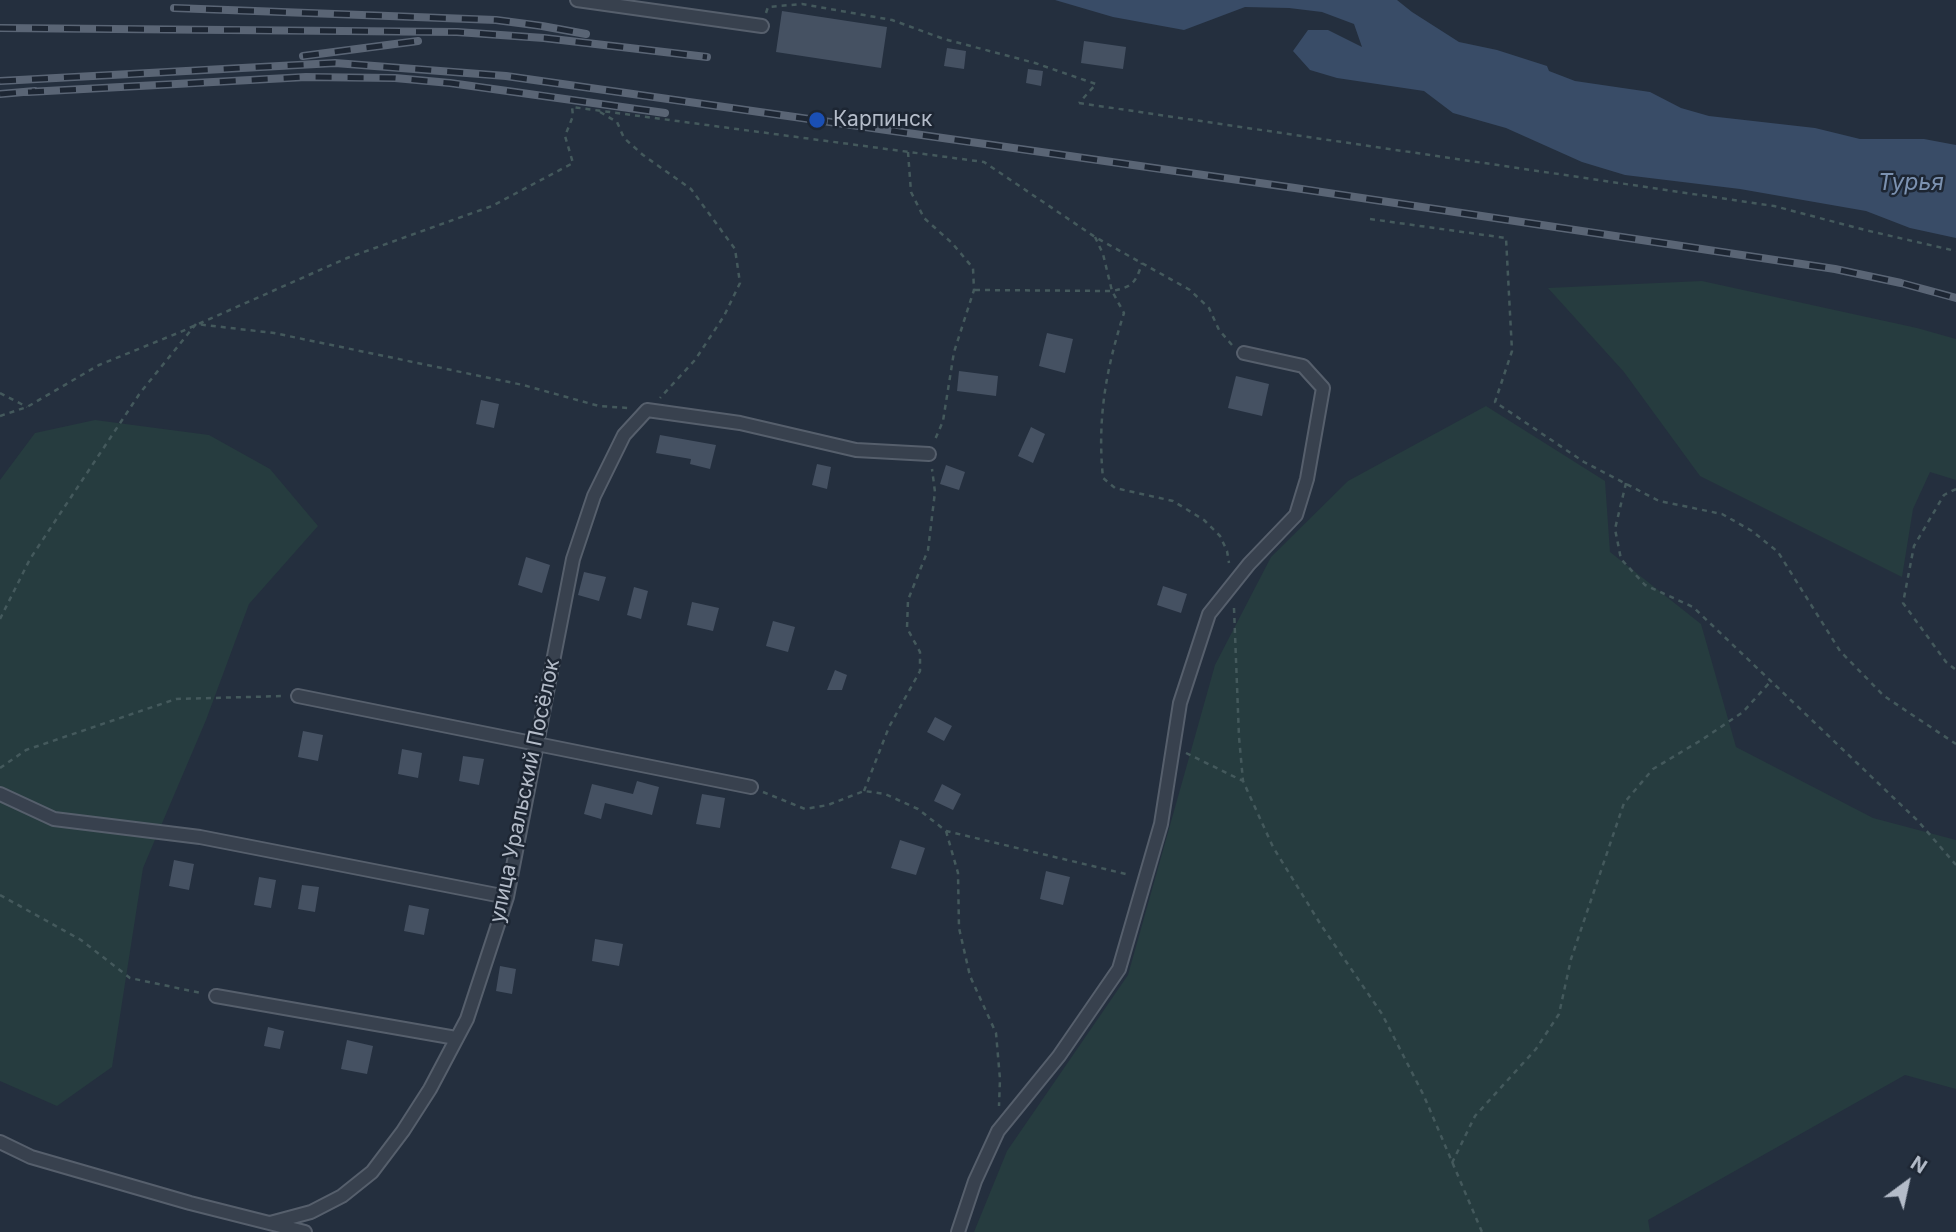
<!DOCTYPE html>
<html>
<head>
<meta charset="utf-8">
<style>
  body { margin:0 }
  #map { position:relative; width:1956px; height:1232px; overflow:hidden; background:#242f3e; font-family:Inter,sans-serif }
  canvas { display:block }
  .north { position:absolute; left:1872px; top:1148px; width:70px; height:70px; -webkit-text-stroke:5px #1d2633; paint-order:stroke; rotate:33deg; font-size:19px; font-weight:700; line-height:28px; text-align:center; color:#b4bcc9 }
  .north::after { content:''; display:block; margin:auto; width:24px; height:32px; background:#b4bcc9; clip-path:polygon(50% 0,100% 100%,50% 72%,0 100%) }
</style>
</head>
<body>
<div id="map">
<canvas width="1956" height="1232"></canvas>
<div class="north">N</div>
</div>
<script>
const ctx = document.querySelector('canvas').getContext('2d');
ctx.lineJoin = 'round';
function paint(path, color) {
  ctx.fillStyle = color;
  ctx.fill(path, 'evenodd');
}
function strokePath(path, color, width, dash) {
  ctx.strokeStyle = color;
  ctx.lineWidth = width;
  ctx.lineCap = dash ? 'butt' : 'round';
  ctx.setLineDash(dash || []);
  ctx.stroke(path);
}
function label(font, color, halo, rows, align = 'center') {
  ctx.font = font + ' Inter,sans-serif';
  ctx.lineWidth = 5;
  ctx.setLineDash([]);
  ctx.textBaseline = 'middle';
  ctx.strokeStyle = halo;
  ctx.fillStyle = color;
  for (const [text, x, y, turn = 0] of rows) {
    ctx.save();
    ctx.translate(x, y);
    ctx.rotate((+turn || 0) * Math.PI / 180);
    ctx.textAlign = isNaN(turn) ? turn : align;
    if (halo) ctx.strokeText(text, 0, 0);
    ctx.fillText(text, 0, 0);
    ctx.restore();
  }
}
paint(new Path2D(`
  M1702 281 1917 328 1956 339V480L1930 472 1913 509 1902 577 1700 476 1624 372 1548 288Z
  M1486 406 1605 481 1610 552 1701 624 1736 747 1873 818 1956 840V1089L1905 1075 1648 1220 1650 1232H974L1007 1151 1128 975 1215 665 1271 557 1348 481Z
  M95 420 209 435 270 469 318 526 249 604 206 720 143 868 112 1067 57 1106 0 1081V480L35 433Z`), '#263c3f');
paint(new Path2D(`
  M1055 0H1397L1412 12 1459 42 1497 50 1547 66 1549 71 1575 81 1650 92 1681 108 1709 116 1815 128 1860 139H1924L1956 145V238L1910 228 1866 211 1740 189 1625 175 1582 162 1506 128 1453 113 1424 91 1337 78 1310 70 1293 51 1308 30H1328L1362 47 1354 24 1322 12 1289 8 1245 7 1184 30 1113 17Z`), '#394c67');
paint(new Path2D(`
  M782 11 887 27 881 68 776 52Z
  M1084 41 1126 47 1123 69 1081 63Z
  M947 48 966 51 964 69 944 66Z
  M1028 69 1043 71 1041 86 1026 83Z
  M1047 333 1073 339 1065 373 1039 366Z
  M959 371 998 376 996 396 957 391Z
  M1236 376 1269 384 1262 416 1228 408Z
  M481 400 499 404 494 428 476 424Z
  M1031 427 1045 434 1033 463 1018 456Z
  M660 435 716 445 710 469 690 464 691 459 656 453Z
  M817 464 831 467 827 489 812 485Z
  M946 465 965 472 959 490 940 484Z
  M526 557 550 565 542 593 518 585Z
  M584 572 606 577 599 601 578 595Z
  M1163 586 1187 594 1181 613 1157 605Z
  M634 587 648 591 641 619 627 615Z
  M692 602 719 608 713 631 687 625Z
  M773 621 795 627 788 652 766 646Z
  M835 670 847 675 842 690H827Z
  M935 717 952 726 944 741 927 732Z
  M303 731 323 735 318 761 298 757Z
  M402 749 422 753 418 778 398 774Z
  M463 756 484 759 479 785 459 781Z
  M637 781 659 787 652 815 605 803 601 819 584 814 592 784 633 794Z
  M942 784 961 794 953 810 934 801Z
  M702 794 725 798 720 828 696 824Z
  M900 840 925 848 916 875 891 868Z
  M174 860 194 864 189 890 169 886Z
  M1046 871 1070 877 1063 905 1040 899Z
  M259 877 276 880 271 908 254 905Z
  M302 885 319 887 315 912 298 909Z
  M409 905 429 909 424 935 404 931Z
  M595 939 623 944 619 966 592 961Z
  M500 966 516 969 512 994 496 991Z
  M268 1027 284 1031 280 1049 264 1046Z
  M347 1040 373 1046 367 1074 341 1069Z`), '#455162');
const minor = new Path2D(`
  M577 0 762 26
  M298 696 751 787
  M0 794 54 819 200 837 507 897
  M216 996 456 1038
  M0 1142 31 1157 190 1203 305 1232
  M270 1223 311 1212 342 1196 372 1172 403 1131 430 1089 467 1019 507 897 573 559 594 496 624 435 647 410 740 423 856 450 929 454
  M958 1232 975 1181 998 1131 1059 1056 1119 969 1161 824 1180 703 1209 614 1249 564 1296 515 1307 479 1323 388 1303 366 1244 353`);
strokePath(minor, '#565f6c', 16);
strokePath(new Path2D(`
  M766 13 768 7 802 4 892 20 944 39 1035 63 1096 84 1079 103
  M1079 103 1774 206 1865 230 1956 251
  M600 112 617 122 624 138 643 155 691 189 735 249 740 283 724 316 695 360 660 398
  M908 152 911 192 924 218 952 243 973 268 974 290 954 352 943 421 934 442
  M1370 219 1506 238 1512 351 1495 402 1584 462 1659 501 1722 514 1752 531 1778 552 1840 651 1884 696 1956 744
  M1095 237 1103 254 1112 291 1124 313C1106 369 1097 419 1103 478L1115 488 1173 501 1204 520 1220 536 1227 551 1229 563
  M975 290 1112 291C1133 287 1136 282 1142 263
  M0 393 27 407
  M0 416 27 407 99 365 178 333 347 258 492 206 573 163 565 136 573 116 572 107 984 162 1095 237 1190 290 1209 308 1219 330 1232 345
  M1626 483 1615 529 1621 559 1645 585 1693 607 1918 821 1956 865
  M1956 489 1944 495 1914 546 1903 603 1946 662 1956 670
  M1234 608 1239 737 1243 781 1273 847 1321 925 1382 1014 1424 1096 1482 1232
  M0 619 30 559 140 393 196 324 274 333 523 385 599 406 628 408
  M1186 753 1243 781
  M0 768 26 750 176 699 284 696
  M864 791 889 727 920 671V652L907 628 908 600 928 550 935 492 932 469
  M763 792 805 809 828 805 864 791 885 794 918 809 946 831 1130 875
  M946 831 958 873 959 928 970 976 996 1033 1000 1079 999 1106
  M0 895 81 940 130 978 201 993
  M1452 1163 1475 1116 1536 1049 1559 1014 1571 959 1624 803 1653 769 1703 739 1743 712 1771 681`), '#44595c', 2.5, [5, 5]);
strokePath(minor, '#38414e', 12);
const rail = new Path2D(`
  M174 8 496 20 542 26 586 34
  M0 28 457 32 544 38 707 57
  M303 56 418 41
  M0 81 335 63 506 76 1295 188 1835 269 1901 283 1956 298
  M28 92 306 77 395 78 450 83 665 113
  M0 94 35 91`);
strokePath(rail, '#5a6575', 8);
strokePath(rail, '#1d2633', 5, [16]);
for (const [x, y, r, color] of [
  [817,120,9,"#1a4fb4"]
]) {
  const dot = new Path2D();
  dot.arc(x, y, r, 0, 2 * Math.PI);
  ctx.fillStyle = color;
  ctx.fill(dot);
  strokePath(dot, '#1d2633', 2.5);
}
label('21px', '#b4bcc9', '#1d2633', [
  ["Карпинск",833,120]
], 'left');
label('21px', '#b4bcc9', '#1d2633', [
  ["улица Уральский Посёлок",525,791,-78]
]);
label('italic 23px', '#7c92b1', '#1d2633', [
  ["Турья",1911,183]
]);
</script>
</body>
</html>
